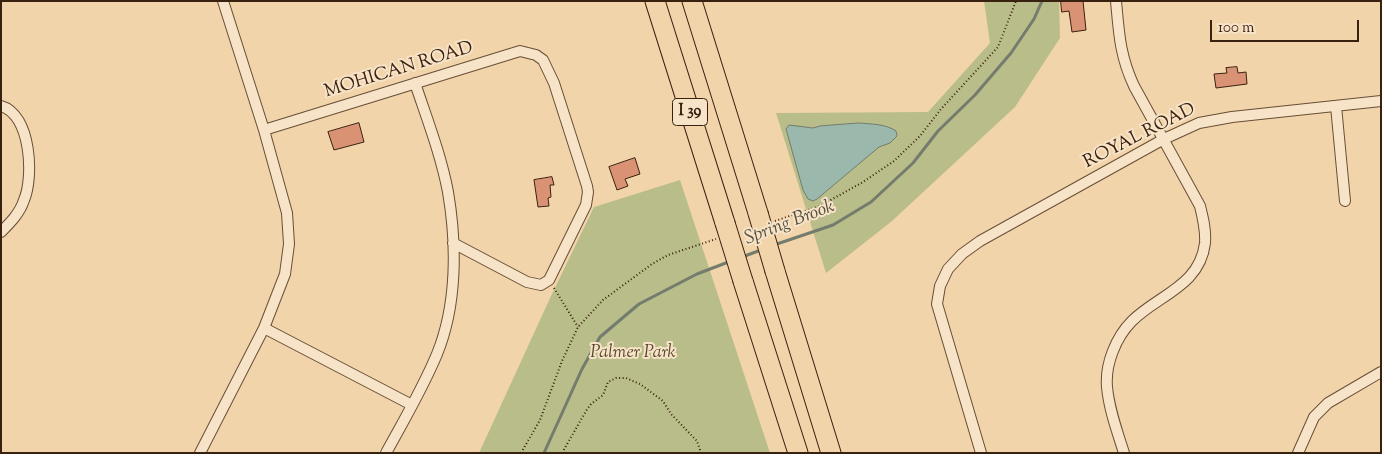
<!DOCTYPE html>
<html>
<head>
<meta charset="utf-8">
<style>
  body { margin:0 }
  #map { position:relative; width:1382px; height:454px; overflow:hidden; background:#f2d4aa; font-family:"Sorts Mill Goudy",serif }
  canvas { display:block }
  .frame { position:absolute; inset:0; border:2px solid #39210f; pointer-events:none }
  .scale { position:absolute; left:1210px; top:20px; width:149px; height:22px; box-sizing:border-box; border:2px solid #39210f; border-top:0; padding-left:6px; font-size:15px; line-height:18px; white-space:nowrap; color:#39210f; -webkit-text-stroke:4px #f7e3c8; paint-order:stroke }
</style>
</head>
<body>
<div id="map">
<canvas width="1382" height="454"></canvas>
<div class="frame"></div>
<div class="scale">100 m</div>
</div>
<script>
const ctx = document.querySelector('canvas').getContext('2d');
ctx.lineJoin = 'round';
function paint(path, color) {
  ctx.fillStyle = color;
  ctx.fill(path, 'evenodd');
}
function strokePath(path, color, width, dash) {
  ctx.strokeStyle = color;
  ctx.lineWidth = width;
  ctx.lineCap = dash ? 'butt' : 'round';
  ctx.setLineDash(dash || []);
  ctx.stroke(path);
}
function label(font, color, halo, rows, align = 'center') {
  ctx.font = font + ' "Sorts Mill Goudy",serif';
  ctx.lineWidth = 4;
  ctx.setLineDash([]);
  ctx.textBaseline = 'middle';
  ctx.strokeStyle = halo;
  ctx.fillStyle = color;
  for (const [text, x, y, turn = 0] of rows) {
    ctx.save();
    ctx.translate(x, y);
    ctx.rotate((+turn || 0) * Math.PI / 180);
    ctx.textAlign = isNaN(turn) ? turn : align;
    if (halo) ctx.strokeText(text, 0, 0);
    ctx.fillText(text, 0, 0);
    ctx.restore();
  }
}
paint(new Path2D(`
  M984 1H1059L1060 38 1015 107 892 221 826 273 776 113 928 112 990 43Z
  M680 180 770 453H479L551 296 594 207Z`), '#b9bd8a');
const water = new Path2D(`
  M859 123C871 124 886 124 896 131L897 136 890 143 879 147 817 199 813 201 808 199 803 190 786 129 789 125 813 128 820 126Z`);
paint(water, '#9bb8ac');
strokePath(water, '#747c6d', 1);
strokePath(new Path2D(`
  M774 245 833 225 871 202 913 163 938 131 975 95 1011 53 1034 19 1042 1
  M742 257 761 250
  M544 453 582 369 600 337 639 304 697 274 731 261`), '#747c6d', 3);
const building = new Path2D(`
  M1061 1H1083L1086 30 1072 32 1069 11 1062 12Z
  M1237 67 1238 73 1246 72 1247 84 1216 88 1214 74 1227 73 1226 68Z
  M359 123 364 142 334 150 328 132Z
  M635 158 640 174 625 179 628 186 617 190 609 167Z
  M552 177 554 185H550L551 197 548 198 549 206 538 207 534 180Z`);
paint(building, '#da9275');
strokePath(building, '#39210f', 1);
const minor = new Path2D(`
  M1116 1C1119 34 1120 56 1134 86L1200 206C1203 218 1206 230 1205 243 1200 286 1158 295 1132 321 1116 337 1105 364 1107 387 1109 409 1117 431 1124 453
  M1 106C31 114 34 177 24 200 20 213 10 223 1 232
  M1336 106 1345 201
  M264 130 520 51 536 55 543 60 554 83 587 186 588 192 586 205 549 280 541 285 527 282 453 243
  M264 328 412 405
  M200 453 264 328 285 274 289 244 287 213 264 130 223 1
  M386 453C404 420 423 388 437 354 457 305 457 245 448 192 441 155 427 119 415 83
  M981 453 937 304 940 286 948 269 962 254 980 241 1164 139 1199 123 1232 117 1381 101
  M1298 453 1314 417 1328 403 1381 372`);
const motorway = new Path2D(`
  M655 1 725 223
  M692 1 758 213
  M775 271 831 453
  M743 281 798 453`);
strokePath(minor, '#674e36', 12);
strokePath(motorway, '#39210f', 21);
strokePath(new Path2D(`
  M775 221 820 206 863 182 894 161 920 136 941 109 998 47 1016 1
  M554 288 578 327
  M521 453 540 420 562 361 578 327 603 300 652 264 668 255 716 239
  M562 453 586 411 591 404 603 395 608 382 616 378H626L640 384 663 401 671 414 697 441 701 453`), '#39210f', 2, [1, 2.5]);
strokePath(minor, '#f7e3c8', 10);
strokePath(motorway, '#f2d4aa', 19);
const motorwayBridge = new Path2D(`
  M758 213 775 271
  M725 223 743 281`);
strokePath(motorwayBridge, '#39210f', 21, []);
strokePath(motorwayBridge, '#f2d4aa', 19);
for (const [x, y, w] of [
  [690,112,35]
]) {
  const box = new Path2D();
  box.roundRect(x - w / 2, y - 13.5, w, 27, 4);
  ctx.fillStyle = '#f7e3c8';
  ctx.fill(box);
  strokePath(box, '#39210f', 1);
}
label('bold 16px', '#39210f', null, [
  ["I 39",690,112]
]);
label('18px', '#39210f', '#f7e3c8', [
  ["MOHICAN ROAD",399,71,-17],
  ["ROYAL ROAD",1140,137,-27]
]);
label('italic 18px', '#59482e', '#f7e3c8', [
  ["Palmer Park",633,354]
]);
label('italic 19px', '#564e3e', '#f7e3c8', [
  ["Spring Brook",790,224,-21]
]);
</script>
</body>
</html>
